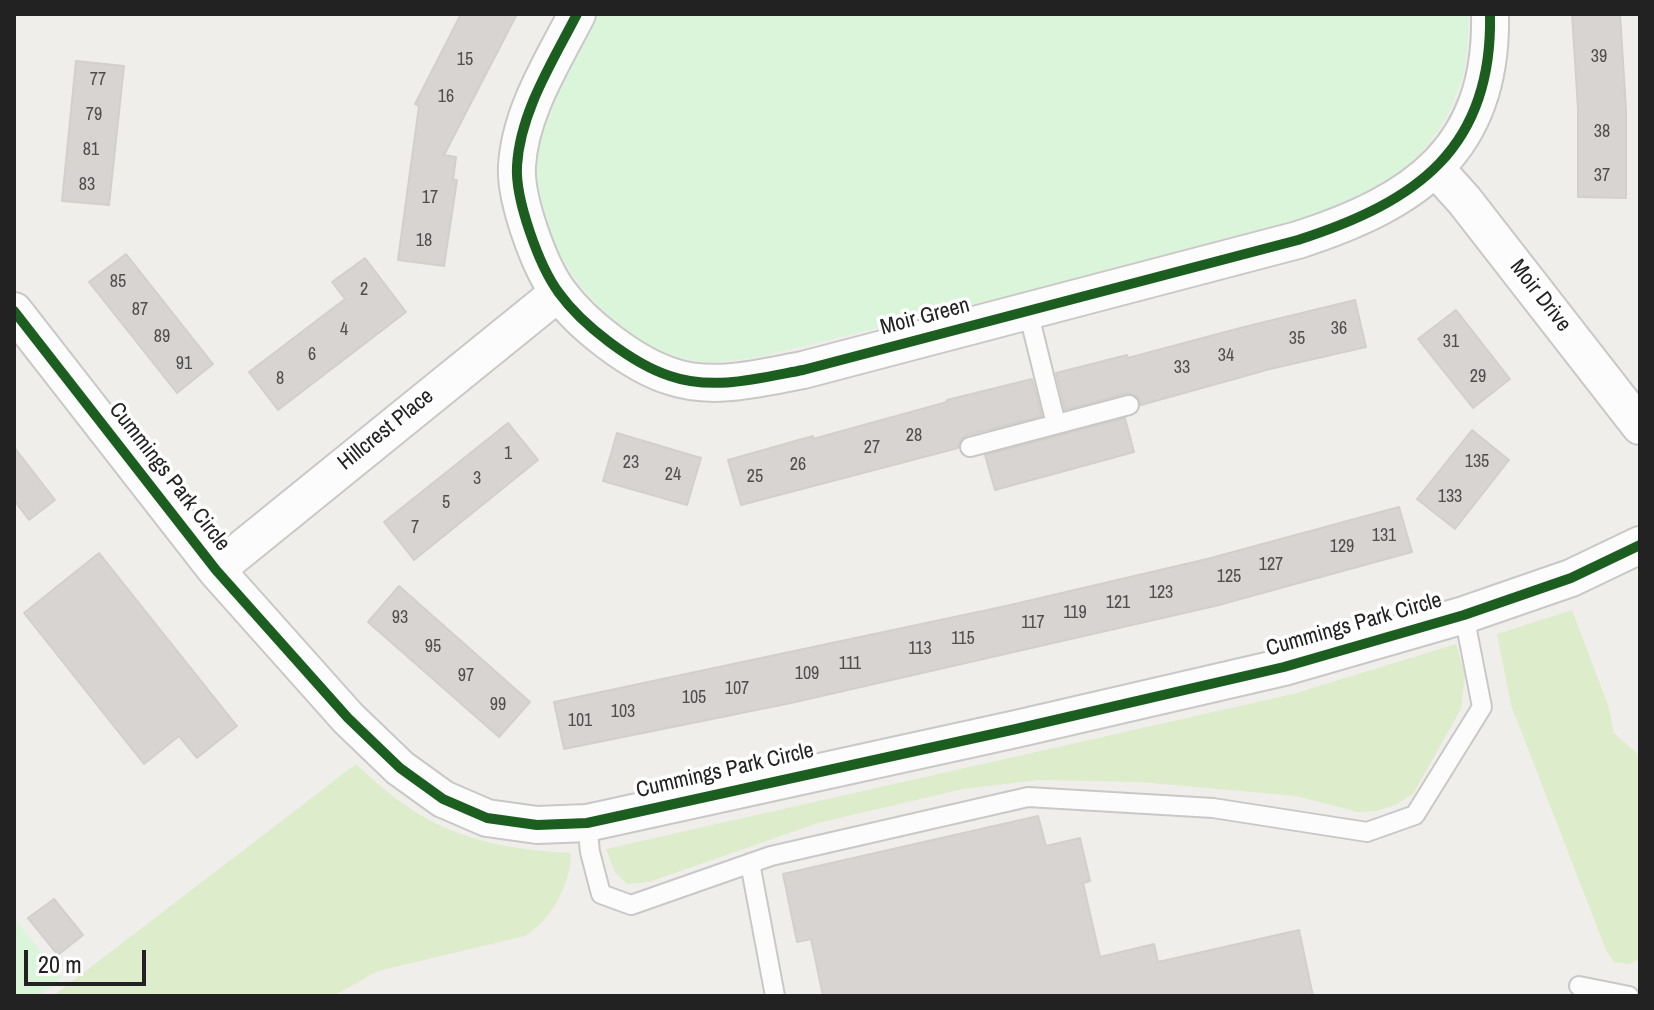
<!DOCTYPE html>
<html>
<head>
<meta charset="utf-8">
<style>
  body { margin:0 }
  #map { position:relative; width:1654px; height:1010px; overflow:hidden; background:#f0eeeb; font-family:"Archivo Narrow",sans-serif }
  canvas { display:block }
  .frame { position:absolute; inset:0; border:16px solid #222; pointer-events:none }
  .scale { position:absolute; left:24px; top:950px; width:122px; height:36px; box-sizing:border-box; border:4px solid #222; border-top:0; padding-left:10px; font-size:24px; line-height:28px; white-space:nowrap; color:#222; -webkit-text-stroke:6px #fff; paint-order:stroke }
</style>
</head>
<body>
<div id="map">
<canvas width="1654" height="1010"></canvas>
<div class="frame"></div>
<div class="scale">20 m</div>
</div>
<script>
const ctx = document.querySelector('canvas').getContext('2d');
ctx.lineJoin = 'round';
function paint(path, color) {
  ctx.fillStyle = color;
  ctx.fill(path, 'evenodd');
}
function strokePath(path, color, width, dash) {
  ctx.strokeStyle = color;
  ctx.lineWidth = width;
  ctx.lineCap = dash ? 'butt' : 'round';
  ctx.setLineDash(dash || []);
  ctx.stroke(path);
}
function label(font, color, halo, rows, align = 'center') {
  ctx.font = font + ' "Archivo Narrow",sans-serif';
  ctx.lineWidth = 7;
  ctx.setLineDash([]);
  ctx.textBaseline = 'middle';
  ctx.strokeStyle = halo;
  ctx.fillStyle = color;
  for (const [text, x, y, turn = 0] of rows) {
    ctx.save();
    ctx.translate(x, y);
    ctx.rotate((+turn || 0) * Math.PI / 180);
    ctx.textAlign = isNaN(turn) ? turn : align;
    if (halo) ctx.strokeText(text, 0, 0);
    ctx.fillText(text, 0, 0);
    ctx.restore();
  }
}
paint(new Path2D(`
  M1572 610 1608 705 1614 733 1640 756V959L1629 964 1614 962 1606 950 1511 705 1497 634Z
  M1456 644 1465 675 1461 709 1413 794 1395 805 1376 811 1358 812 1296 796 1140 782 1038 780 963 789 818 823 649 882 627 884 615 872 606 849 1293 694Z
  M356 764C424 830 478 848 571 853 571 884 551 920 525 936L378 971 333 996H53Z`), '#ddeccb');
paint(new Path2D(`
  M589 14H1469C1468 32 1468 52 1464 70 1443 151 1395 180 1326 218L767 355C740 360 710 366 682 358 603 338 533 242 534 161 534 118 571 55 589 14Z
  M14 918 62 978 39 996H14Z`), '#daf5da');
const building = new Path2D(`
  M461 14H517L444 155 456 157 453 180H457L444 266 398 260 419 106 415 104Z
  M1572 14H1620L1626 109V198L1578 197V109Z
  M76 61 124 66 109 205 62 201Z
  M126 254 213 364 177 393 89 282Z
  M365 258 406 312 278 410 249 372 345 299 332 282Z
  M1355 300 1366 347 1270 369 1141 405 1137 396 1127 393 1065 410 1056 373 1127 355 1128 358 1244 327Z
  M1456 310 1510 379 1473 408 1418 339Z
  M1032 379 1042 416 967 435 961 439 958 448 741 505 728 460 813 436V439L947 402V400Z
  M1125 418 1134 452 995 490 985 455Z
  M508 423 538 460 414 560 384 522Z
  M1472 430 1509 460 1455 529 1417 499Z
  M617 433 701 458 687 505 603 481Z
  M14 447 55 500 29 520 14 500Z
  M1399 507 1412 552 1215 606 791 703 564 749 554 702 1006 606 1207 559Z
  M99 553 237 726 197 758 179 736 144 764 24 613Z
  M399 586 530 702 499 737 368 622Z
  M1038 816 1046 846 1080 838 1090 881 1083 883 1100 957 1154 944 1158 962 1299 930 1313 996H823L811 939 797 942 783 874Z
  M54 899 83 935 58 955 28 918Z`);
paint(building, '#d7d4d2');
strokePath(building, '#d3d0cc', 2);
const lane = new Path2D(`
  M1028 311 1056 424
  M970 447 1129 405
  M587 823 590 852 601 894 631 905 771 856 1028 797 1213 808 1367 832 1415 815 1482 707 1464 615
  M750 863 775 996
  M1579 986 1629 996`);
const street = new Path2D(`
  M577 14C553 61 520 112 517 166 515 199 539 266 559 293 582 325 633 364 670 376 713 391 760 378 803 370L1298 240C1416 202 1493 149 1490 14
  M1436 169 1464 200 1640 426
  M14 311 216 570 348 718 400 768 443 799 487 818 537 825 587 823 1016 729 1284 667 1464 615 1571 578 1640 545
  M216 570 558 293`);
strokePath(lane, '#c9c8c7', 22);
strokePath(street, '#c9c8c7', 40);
strokePath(lane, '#fdfcfc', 18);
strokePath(street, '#fdfcfc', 36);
strokePath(new Path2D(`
  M577 14C553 61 520 112 517 166 515 199 539 266 559 293 582 325 633 364 670 376 713 391 760 378 803 370L1298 240C1416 202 1493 149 1490 14
  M14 311 216 570 348 718 400 768 443 799 487 818 537 825 587 823 1016 729 1284 667 1464 615 1571 578 1640 545`), '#1b5e20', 10);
label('18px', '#4f4e4e', null, [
  ["39",1599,57],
  ["15",465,60],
  ["77",98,80],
  ["16",446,97],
  ["79",94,115],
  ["38",1602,132],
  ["81",91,150],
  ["37",1602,176],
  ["83",87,185],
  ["17",430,198],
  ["18",424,241],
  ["85",118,282],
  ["2",364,290],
  ["87",140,310],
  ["36",1339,329],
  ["4",344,330],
  ["89",162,337],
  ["35",1297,339],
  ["31",1451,342],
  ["6",312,355],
  ["34",1226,356],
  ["91",184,364],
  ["33",1182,368],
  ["29",1478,377],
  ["8",280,379],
  ["28",914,436],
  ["27",872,448],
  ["1",508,454],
  ["135",1477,462],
  ["23",631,463],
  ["26",798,465],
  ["24",673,475],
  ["25",755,477],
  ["3",477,479],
  ["133",1450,497],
  ["5",446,503],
  ["7",415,528],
  ["131",1384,536],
  ["129",1342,547],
  ["127",1271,565],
  ["125",1229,577],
  ["123",1161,593],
  ["121",1118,603],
  ["119",1075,613],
  ["93",400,618],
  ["117",1033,623],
  ["115",963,639],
  ["95",433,647],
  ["113",920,649],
  ["111",850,664],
  ["109",807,674],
  ["97",466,676],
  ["107",737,689],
  ["105",694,698],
  ["99",498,705],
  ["103",623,712],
  ["101",580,721]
]);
label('22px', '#222', '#fff', [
  ["Moir Drive",1540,296,52],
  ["Moir Green",925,317,-15],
  ["Hillcrest Place",386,430,-39],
  ["Cummings Park Circle",169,477,52],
  ["Cummings Park Circle",1354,625,-16],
  ["Cummings Park Circle",725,771,-13]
]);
</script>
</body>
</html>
